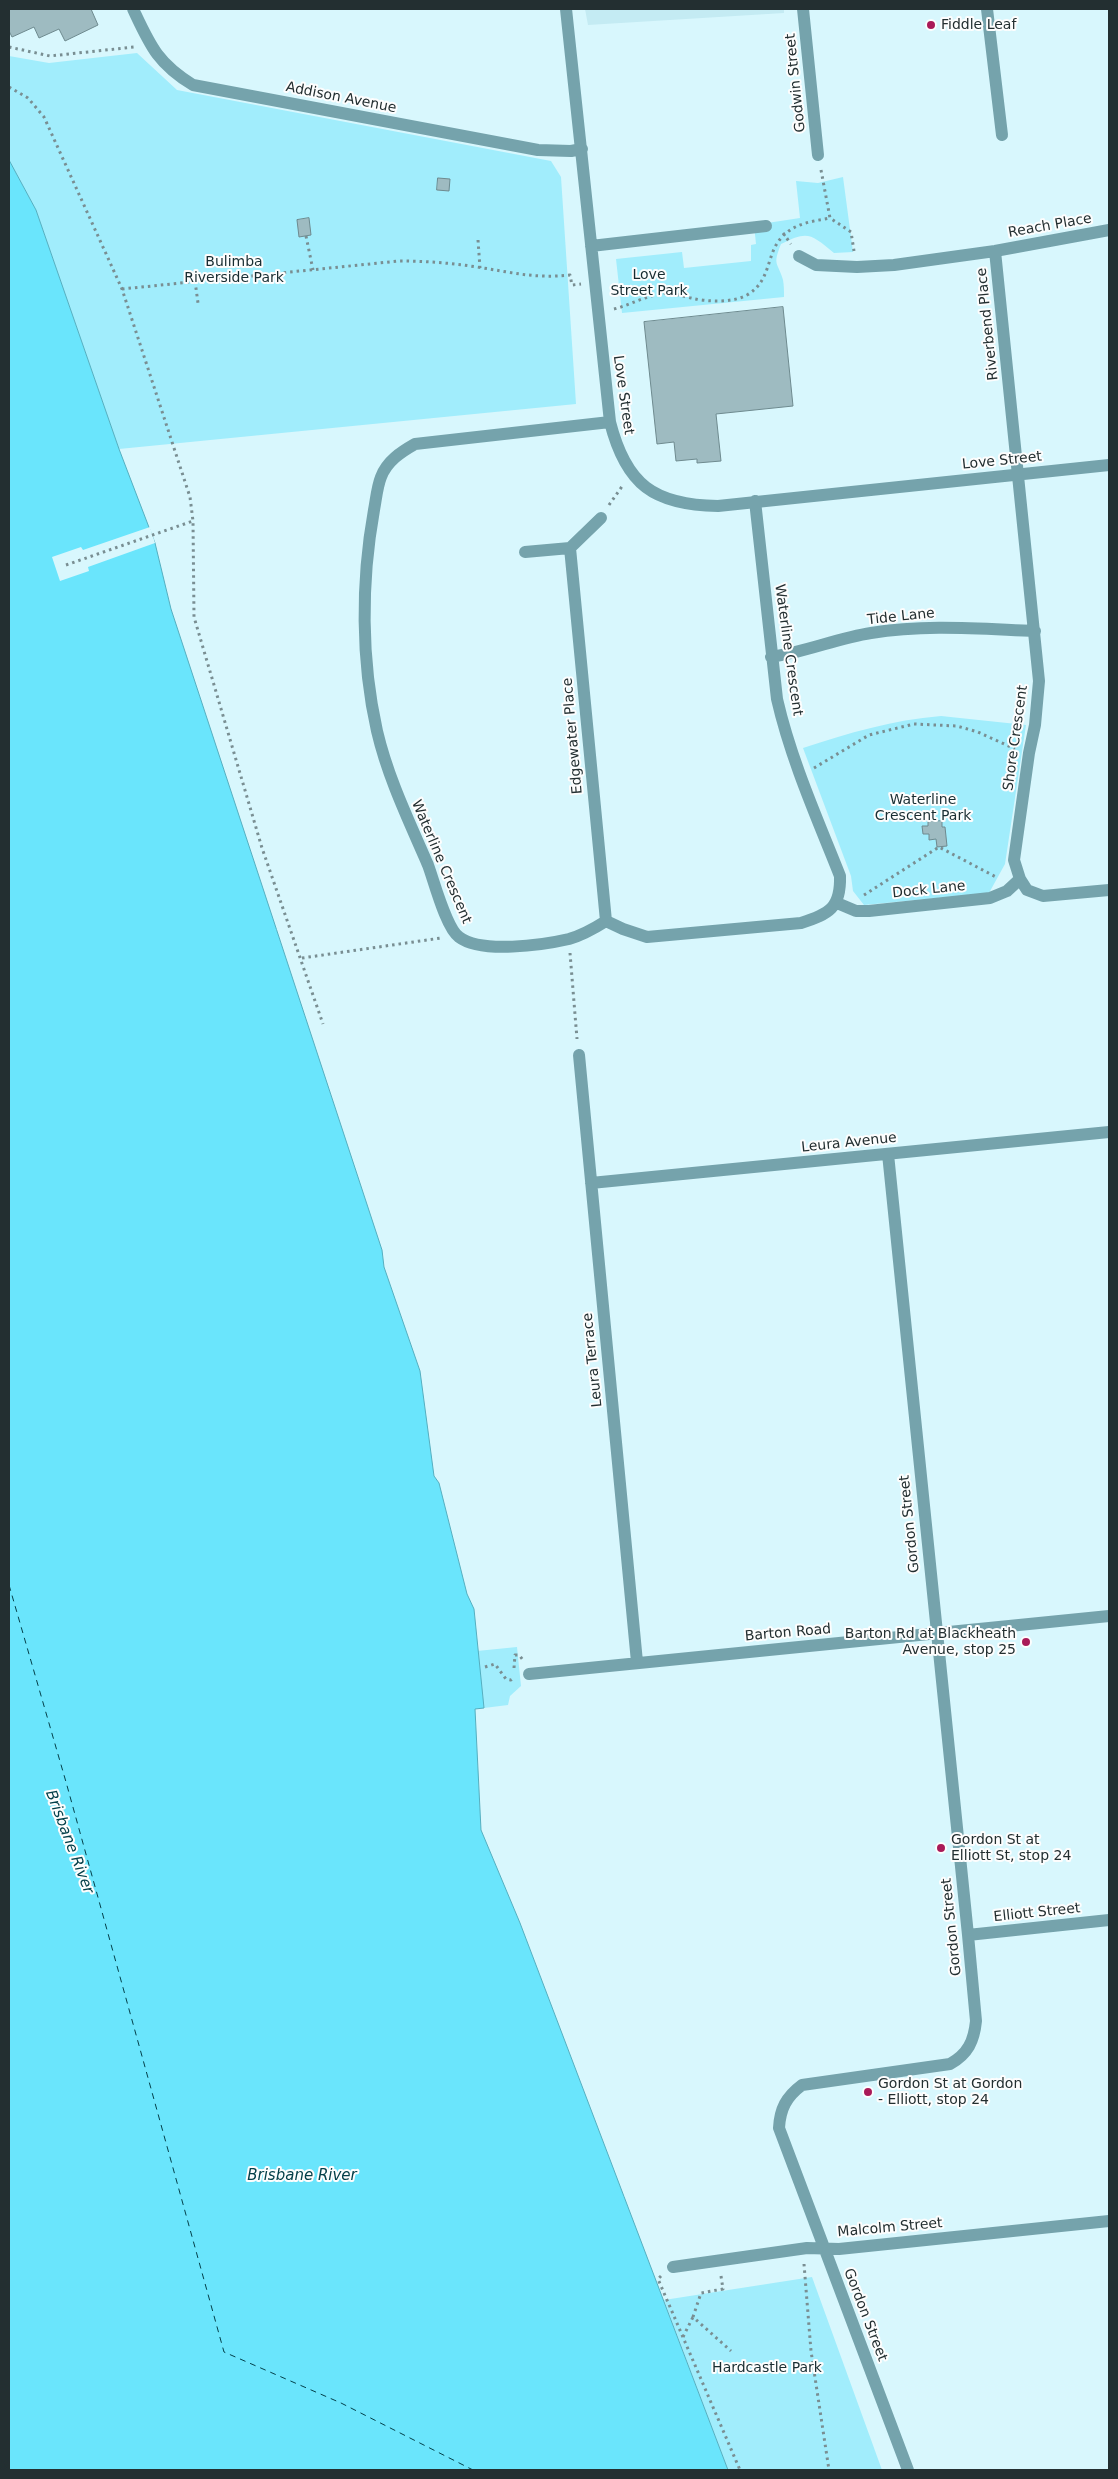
<!DOCTYPE html>
<html>
<head>
<meta charset="utf-8">
<style>
  body { margin:0 }
  #map { position:relative; width:1118px; height:2479px; overflow:hidden; background:#d8f7fd; font-family:"DejaVu Sans",sans-serif }
  canvas { display:block }
  .frame { position:absolute; inset:0; border:10px solid #232f31; pointer-events:none }
</style>
</head>
<body>
<div id="map">
<canvas width="1118" height="2479"></canvas>
<div class="frame"></div>
</div>
<script>
const ctx = document.querySelector('canvas').getContext('2d');
ctx.lineJoin = 'round';
function paint(path, color) {
  ctx.fillStyle = color;
  ctx.fill(path, 'evenodd');
}
function strokePath(path, color, width, dash) {
  ctx.strokeStyle = color;
  ctx.lineWidth = width;
  ctx.lineCap = dash ? 'butt' : 'round';
  ctx.setLineDash(dash || []);
  ctx.stroke(path);
}
function label(font, color, halo, rows, align = 'center') {
  ctx.font = font + ' "DejaVu Sans",sans-serif';
  ctx.lineWidth = 4;
  ctx.setLineDash([]);
  ctx.textBaseline = 'middle';
  ctx.strokeStyle = halo;
  ctx.fillStyle = color;
  for (const [text, x, y, turn = 0] of rows) {
    ctx.save();
    ctx.translate(x, y);
    ctx.rotate((+turn || 0) * Math.PI / 180);
    ctx.textAlign = isNaN(turn) ? turn : align;
    if (halo) ctx.strokeText(text, 0, 0);
    ctx.fillText(text, 0, 0);
    ctx.restore();
  }
}
paint(new Path2D(`
  M585 9H784V13L588 25Z`), '#c4ebf3');
paint(new Path2D(`
  M137 53 177 90 551 161 561 177 576 404 119 449 36 210 9 160V56L49 63Z
  M843 177 853 252 834 253C811 234 808 230 781 244 772 266 778 262 783 280 784 285 784 291 784 297L622 313 616 259 682 252 684 268 751 261V245L756 244 754 225 800 218 796 181 818 183Z
  M941 716 1026 725 1005 864 989 893 864 905 853 891 851 876 803 748C849 733 892 720 941 716Z
  M517 1647 521 1686 510 1696 508 1705 484 1708 477 1651Z
  M812 2277 882 2470H728L664 2300Z`), '#a1edfc');
const water = new Path2D(`
  M9 160 36 210 119 449 155 543 171 609 382 1250 384 1267 420 1371 434 1476 439 1483 467 1594 474 1609 484 1708 475 1709 481 1830 520 1923 728 2470H9Z`);
paint(water, '#6ae5fc');
strokePath(water, '#55aebf', 1);
paint(new Path2D(`
  M150 527 155 543 88 567 89 571 60 581 52 557 81 547 83 550Z`), '#d8f7fd');
strokePath(new Path2D(`
  M9 1585 66 1782 224 2352 341 2403 473 2470`), '#04404a', 1, [6, 5]);
const building = new Path2D(`
  M9 9H91L98 25 65 41 59 29 39 38 34 27 12 37 9 31Z
  M438 178 450 179 449 191 437 190Z
  M309 218 311 235 299 237 297 220Z
  M783 307 793 406 716 414 721 461 697 463V459L676 461 674 442 657 444 644 322Z
  M942 821V827H945L947 846 937 847 936 839 929 840V834H923L922 826H928V822Z`);
paint(building, '#9ebbc1');
strokePath(building, '#6e8a8f', 1);
strokePath(new Path2D(`
  M9 47 50 56 134 47
  M9 87 28 98 44 117 122 289 190 497 193 521 194 617 262 848 323 1024
  M821 170 830 218 851 232 854 251
  M783 233 791 244
  M306 236 313 270
  M478 240 480 268
  M195 281 198 303
  M122 289 399 261C425 261 451 263 477 267 510 272 535 279 570 275L572 285 581 284
  M614 309C630 305 645 296 661 294 672 292 681 296 691 298 708 302 732 303 747 295 773 280 765 252 784 235 796 223 814 221 830 218
  M609 505 623 485
  M66 565 193 521
  M814 768 869 735 914 724 957 726 978 732 1015 749
  M864 895 939 847 996 877
  M570 953 577 1039
  M302 958 441 938
  M485 1667 495 1664 506 1679 511 1680 514 1677
  M514 1668 515 1655H519L523 1660
  M804 2264 811 2351 829 2470
  M661 2276 658 2279 740 2470
  M721 2276 723 2289 701 2293 693 2317 731 2351
  M683 2337 693 2317`), '#798e92', 3, [2.5, 4]);
strokePath(new Path2D(`
  M133 9C150 45 157 63 193 85L538 150 571 151 582 149
  M566 9 610 422C626 485 654 505 718 506L1109 465
  M803 9 818 155
  M987 9 1002 135
  M591 246 766 226
  M995 251 1039 681 1035 725 1029 753 1014 860 1020 879 1027 890 1043 896 1109 890
  M799 256 816 265 857 267 894 265 995 251 1109 230
  M610 422 415 444C401 452 387 461 381 477 377 487 376 500 374 510 361 582 361 660 377 731 388 778 409 821 428 865 434 881 446 928 459 937 481 954 543 945 569 939 583 935 595 928 606 921L623 929 647 937 801 923C829 914 841 908 840 876 817 818 791 760 777 699L755 501
  M570 548 606 921
  M525 552 570 548 601 518
  M771 657C806 652 838 638 871 633 926 624 981 629 1035 631
  M837 903 856 911H869L990 898 1007 891 1020 879
  M579 1055 637 1662
  M888 1154 968 1935 976 2021C974 2041 968 2054 950 2064L802 2085C786 2097 780 2109 779 2128L908 2470
  M591 1183 1109 1132
  M529 1674 1109 1616
  M968 1935 1109 1920
  M673 2267 807 2248 839 2249 1109 2221`), '#75a3ac', 12);
for (const [x, y, r, color] of [
  [931,25,5,"#a91a58"],
  [1026,1642,5,"#a91a58"],
  [941,1848,5,"#a91a58"],
  [868,2092,5,"#a91a58"]
]) {
  const dot = new Path2D();
  dot.arc(x, y, r, 0, 2 * Math.PI);
  ctx.fillStyle = color;
  ctx.fill(dot);
  strokePath(dot, '#fdfdfd', 2);
}
label('14px', '#232f31', '#fdfdfd', [
  ["Fiddle Leaf",941,25],
  ["Barton Rd at Blackheath",1016,1634,"right"],
  ["Avenue, stop 25",1016,1650,"right"],
  ["Gordon St at",951,1840],
  ["Elliott St, stop 24",951,1856],
  ["Gordon St at Gordon",878,2084],
  ["- Elliott, stop 24",878,2100]
], 'left');
label('14px', '#232f31', '#fdfdfd', [
  ["Godwin Street",796,83,-96],
  ["Addison Avenue",341,98,11],
  ["Reach Place",1050,226,-10],
  ["Riverbend Place",988,324,-96],
  ["Love Street",623,395,82],
  ["Love Street",1002,461,-6],
  ["Tide Lane",901,617,-6],
  ["Waterline Crescent",788,650,82],
  ["Edgewater Place",573,736,-95],
  ["Shore Crescent",1016,738,-82],
  ["Waterline Crescent",441,862,67],
  ["Dock Lane",929,890,-6],
  ["Leura Avenue",849,1143,-6],
  ["Leura Terrace",593,1360,-96],
  ["Gordon Street",910,1524,-96],
  ["Barton Road",788,1633,-5],
  ["Elliott Street",1037,1913,-6],
  ["Gordon Street",952,1927,-96],
  ["Malcolm Street",890,2228,-5],
  ["Gordon Street",865,2315,69]
]);
label('14px', '#182d32', '#fdfdfd', [
  ["Bulimba",234,262],
  ["Riverside Park",234,278],
  ["Love",649,275],
  ["Street Park",649,291],
  ["Waterline",923,800],
  ["Crescent Park",923,816],
  ["Hardcastle Park",767,2368]
]);
label('italic 15px', '#04404a', '#fdfdfd', [
  ["Brisbane River",69,1842,69],
  ["Brisbane River",302,2176]
]);
</script>
</body>
</html>
